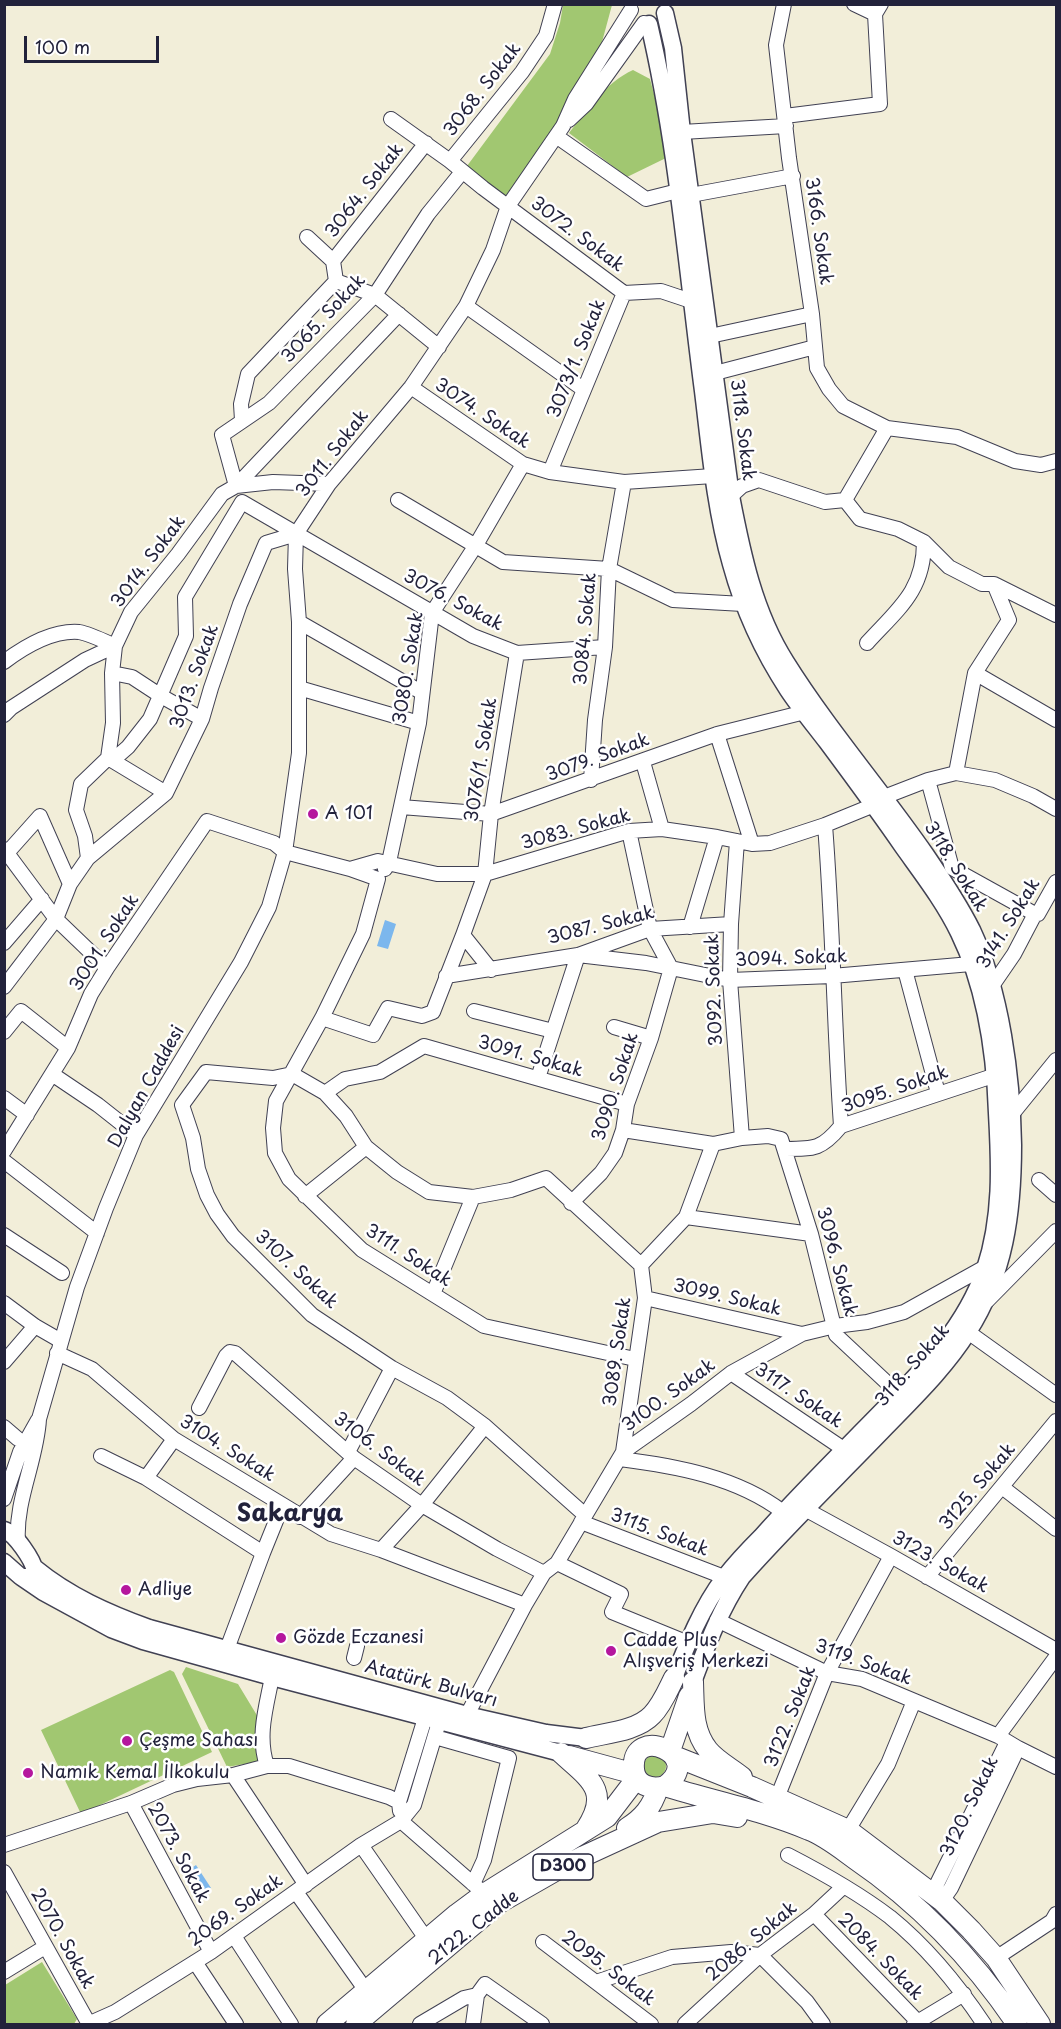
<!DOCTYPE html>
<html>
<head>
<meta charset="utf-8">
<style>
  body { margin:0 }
  #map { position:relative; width:1061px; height:2029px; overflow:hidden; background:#f2eed9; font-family:"Playpen Sans",sans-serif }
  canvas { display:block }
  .frame { position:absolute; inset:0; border:6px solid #22223b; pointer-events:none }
  .scale { position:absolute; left:24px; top:36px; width:135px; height:27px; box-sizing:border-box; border:3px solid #22223b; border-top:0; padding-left:8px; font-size:18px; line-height:21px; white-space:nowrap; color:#22223b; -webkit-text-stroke:4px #fff; paint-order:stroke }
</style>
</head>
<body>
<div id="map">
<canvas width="1061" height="2029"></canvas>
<div class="frame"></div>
<div class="scale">100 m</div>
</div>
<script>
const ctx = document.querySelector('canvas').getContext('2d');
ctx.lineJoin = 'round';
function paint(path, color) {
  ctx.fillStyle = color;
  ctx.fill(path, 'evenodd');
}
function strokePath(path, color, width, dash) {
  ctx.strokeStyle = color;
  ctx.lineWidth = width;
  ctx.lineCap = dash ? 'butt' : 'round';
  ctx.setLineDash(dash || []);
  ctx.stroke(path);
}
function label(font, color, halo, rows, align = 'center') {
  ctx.font = font + ' "Playpen Sans",sans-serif';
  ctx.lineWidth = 5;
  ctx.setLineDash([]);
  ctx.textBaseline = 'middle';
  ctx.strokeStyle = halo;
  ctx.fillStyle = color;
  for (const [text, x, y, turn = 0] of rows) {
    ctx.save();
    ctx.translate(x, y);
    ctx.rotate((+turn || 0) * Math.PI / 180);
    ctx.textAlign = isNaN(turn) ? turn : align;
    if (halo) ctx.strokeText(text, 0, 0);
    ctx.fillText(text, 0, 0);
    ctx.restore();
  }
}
paint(new Path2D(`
  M563 5H612L602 42 595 59 555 125 507 198 467 166 550 54 560 23Z
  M633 70 650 79 659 113 666 158 627 177 569 133C588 109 605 83 633 70Z
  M186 1667 238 1684 261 1722 262 1761 227 1767 182 1674Z
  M170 1670 174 1672 212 1752 81 1814 41 1730Z
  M644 1766a11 11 0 1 1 22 0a11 11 0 1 1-22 0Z
  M42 1962 77 2019 74 2024H5V1985Z`), '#a1c771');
paint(new Path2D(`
  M385 920 396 924 388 949 377 946Z
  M196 1865 211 1888 202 1893 187 1871Z`), '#7cb7ed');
const minor = new Path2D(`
  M555 4 546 36 522 72 450 161 483 188 624 293
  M784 4 776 45 789 158 812 314 817 368 829 389 843 406 887 428 957 437 1015 461 1041 465 1056 461
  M854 4 875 14
  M785 116 880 104 875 14 881 4
  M391 119 450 161
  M569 120 586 104 644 23
  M682 132 786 126
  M556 136 646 199 678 191
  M691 195 793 176
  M307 237 333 261 336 281 375 295 439 347
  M333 261 426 143
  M624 293 661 291 691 301
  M466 306 583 389
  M710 336 812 314
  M715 373 815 347
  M411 387 523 464 550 472 624 482 713 476
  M242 420 241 404 248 374 336 281
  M550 472 624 293
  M236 486 222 435 269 403 375 295 428 214 462 172
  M236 486 399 314
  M731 496 742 486 759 480 825 502 845 500
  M398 500 503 562 609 569 673 600 743 604
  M845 500 860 519 898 529 924 542 949 567 982 584H994L1056 615
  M845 500 887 428
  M299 622 421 692
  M867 643C898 609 924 591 924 542
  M4 662C24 647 53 630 79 632 90 634 104 641 115 646
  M112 673 132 677 161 696 202 719
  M975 673 1056 720
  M299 688 419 723
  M4 715 11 708 85 660 115 646
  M717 734 752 844
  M108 758 120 754 128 747 150 719 186 636 185 597 242 502 473 636 517 653 605 647
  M108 758 166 793
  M643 762 662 829
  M956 773 975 673 1009 620 994 584
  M591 780 595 720 605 647 609 569 624 482
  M928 780 952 868 1035 914
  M884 797 928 780 956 773 995 780 1033 796 1056 809
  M401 807 491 814 717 734 805 712
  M825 825C833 926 834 1026 841 1126
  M629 831 650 929 671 968
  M737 841 731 924 730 980 742 1138
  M4 849 56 919 107 968
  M7 853 40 816 70 884
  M88 858 85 836 76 810 81 784 108 758 113 723 112 673 115 646 131 612 178 554 222 494 236 486 273 482 329 484
  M350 869 378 879 363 934 322 1018 276 1101 273 1128 275 1153 289 1179 362 1250 484 1326 635 1359
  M385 869 389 862 419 723 432 613 476 545 523 464
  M690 927 717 837
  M463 935 485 874 491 814 517 653
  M4 943 42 899
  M578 955 646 963 730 980 832 976 971 964
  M905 970 938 1093
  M446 976 578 955 650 929 731 924
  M992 986 1014 954 1035 914H1038L1056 882
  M4 987 56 919 70 884 88 858 166 793 202 719 211 688 240 604 266 543 296 534
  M474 1011 553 1031
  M322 1018 373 1035 388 1008 422 1016 433 1012 463 935 491 970
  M614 1027 651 1038
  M4 1032 21 1011 68 1048
  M52 1074 98 1105 136 1135
  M538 1078 578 955
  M325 1093 345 1079 380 1072 424 1046 627 1104
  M4 1098 27 1115
  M182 1105 206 1072 273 1078 292 1074 325 1093 346 1116 366 1147 397 1172 429 1192 473 1197 511 1190 546 1178 641 1265 645 1298 623 1452
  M182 1105 193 1138 198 1169 207 1195 217 1214 233 1236 312 1315 392 1368 447 1398 485 1426 585 1515
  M1013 1113 1056 1060
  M623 1130 713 1144 742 1138 768 1136 781 1139 811 1234 836 1335 899 1394
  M786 1149C815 1149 822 1149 841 1126L996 1075
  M4 1151 68 1048 91 994 107 968 207 821 274 843 285 852 350 869 378 861 437 874H485L629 831 662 829 717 837 752 844 770 843 825 825 874 805
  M4 1161 97 1233
  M1039 1180 1056 1195
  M305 1196 366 1147
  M571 1203 601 1173 615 1153 623 1130 627 1104 651 1038 671 968
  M686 1217 811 1234
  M4 1235 62 1273
  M641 1265 686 1217 713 1144
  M433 1294 473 1197
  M645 1298 802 1334
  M987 1301 1056 1231
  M4 1303 35 1326 61 1341
  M968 1332 1056 1395
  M57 1353 92 1369 174 1439 331 1534 381 1550 525 1605
  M4 1362 35 1326
  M731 1373 845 1450
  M199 1408 226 1356 230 1352 235 1353 354 1458 422 1505 497 1549 544 1573
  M4 1427 18 1439
  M348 1452 392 1368
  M101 1456 146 1478 263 1553
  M620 1459C676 1466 737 1477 783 1512
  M146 1478 174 1439
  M1002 1487 1056 1529
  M4 1499 20 1452 38 1420
  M805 1509 891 1556 1056 1650
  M300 1517 354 1458
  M581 1522 724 1577
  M18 1542C15 1500 37 1460 39 1419L77 1287 106 1208 136 1135 241 962 269 907 285 852 299 753V622L295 569 296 534 329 484 411 387 466 306 493 250 508 206 563 126 575 99 631 10
  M381 1550 422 1505 485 1426
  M557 1563 621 1594 612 1612 688 1643
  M927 1577 1056 1421
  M717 1620 827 1673 862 1679 998 1736 1018 1748 951 1888 942 1901
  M227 1649 263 1553 282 1506
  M354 1658 357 1646
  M467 1715 525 1605 544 1573 557 1563 623 1452 691 1404 731 1373 802 1334 835 1326 867 1322 904 1312 985 1267
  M998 1736 1056 1657
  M435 1737 509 1758 484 1860 473 1884
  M1018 1748 1056 1767
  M267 1766C257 1736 266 1708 272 1677
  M233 1775 306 1885
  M777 1798 827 1673 891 1556
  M131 1803 211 1952
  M400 1811 399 1802 425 1718
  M401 1821 479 1889
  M848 1830 888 1764 914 1701
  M4 1845 131 1803 173 1785 197 1779 233 1775 267 1766H289L389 1797 399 1802
  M361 1845 427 1940
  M788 1855C821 1872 861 1895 890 1917 927 1947 958 1985 984 2024
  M4 1872 89 2024
  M296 1892 367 1992
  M932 1894 1007 1742
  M814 1914 920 2024
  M234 1936 291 2024
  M543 1942 651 2024
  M996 1958 1052 1921 1056 1914
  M195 1962 236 2024
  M4 1972 45 1947
  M596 1982 672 1957 731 1952 760 1955 807 2002 823 2024
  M88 2024 115 2012 211 1952 361 1845 401 1821 414 1805 439 1722
  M420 2024 464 1998 477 1995
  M473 2024 477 1995 485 1984 542 2024
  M685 2024 760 1955 814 1914 843 1887
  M914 2024 964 1994`);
const major = new Path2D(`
  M665 13 673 48 682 132 731 496C742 553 754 612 786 662 828 729 881 790 926 855 943 880 959 904 972 930 1001 992 1012 1077 1013 1145 1013 1213 1005 1274 968 1332 946 1367 915 1397 886 1427 838 1477 788 1525 742 1577 720 1610 707 1645 693 1682
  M649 24C677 144 687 268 703 391 710 448 715 508 731 564 743 608 763 652 788 690 800 708 814 725 827 742 853 777 879 812 903 847 923 875 944 902 959 933 985 986 995 1054 997 1113 1000 1166 1002 1217 985 1269 966 1325 924 1369 883 1410 842 1452 800 1493 761 1537 748 1550 735 1564 724 1578 702 1607 687 1644 674 1678
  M4 1530C15 1533 33 1560 35 1571L30 1577H21L4 1562
  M35 1568C69 1596 108 1613 149 1628L467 1715 546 1733 586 1738
  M21 1577 43 1592 111 1629 143 1641 272 1677 561 1753`);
const highway = new Path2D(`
  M693 1682C694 1706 692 1730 708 1750 717 1761 731 1768 742 1777
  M586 1738C606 1733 637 1731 652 1715 662 1705 668 1690 674 1678
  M670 1751 689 1696
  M561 1753C588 1778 612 1790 586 1829
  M569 1756 635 1774
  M674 1756 752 1787 848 1830 942 1901 971 1930 996 1958 1040 2024
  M665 1786C707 1755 630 1723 634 1769 635 1785 651 1790 665 1786 712 1801 762 1810 809 1830 825 1836 841 1849 855 1859 921 1904 973 1959 1017 2024
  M627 1828C643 1818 652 1807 658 1788
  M327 2024 457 1914 484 1894 607 1817 636 1779
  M356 2024 499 1903 555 1871 584 1856 658 1822 713 1813 737 1817`);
strokePath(minor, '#414153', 16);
strokePath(major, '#414153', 19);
strokePath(highway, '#414153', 22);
strokePath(minor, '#fff', 14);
strokePath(major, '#fff', 16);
strokePath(highway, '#fff', 20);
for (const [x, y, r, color] of [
  [313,814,6,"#b5179e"],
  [126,1590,6,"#b5179e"],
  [281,1638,6,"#b5179e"],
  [611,1651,6,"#b5179e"],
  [127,1741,6,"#b5179e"],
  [28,1773,6,"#b5179e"]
]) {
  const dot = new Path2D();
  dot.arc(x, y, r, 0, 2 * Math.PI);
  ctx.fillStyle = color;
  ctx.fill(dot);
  strokePath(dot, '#fff', 2);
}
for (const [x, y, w] of [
  [563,1867,60]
]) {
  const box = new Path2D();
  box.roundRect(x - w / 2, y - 13, w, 26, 4.5);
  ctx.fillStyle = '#fff';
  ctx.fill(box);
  strokePath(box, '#22223b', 1.5);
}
label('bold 16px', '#22223b', null, [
  ["D300",563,1867]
]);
label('18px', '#22223b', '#fff', [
  ["3068. Sokak",483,90,-52],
  ["3064. Sokak",365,191,-52],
  ["3166. Sokak",818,231,82],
  ["3072. Sokak",577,235,37],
  ["3065. Sokak",324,319,-47],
  ["3073/1. Sokak",577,359,-68],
  ["3074. Sokak",482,414,34],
  ["3118. Sokak",742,430,83],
  ["3011. Sokak",333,454,-52],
  ["3014. Sokak",149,562,-53],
  ["3076. Sokak",453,601,28],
  ["3084. Sokak",586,629,-85],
  ["3080. Sokak",409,668,-81],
  ["3013. Sokak",195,677,-70],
  ["3079. Sokak",598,758,-20],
  ["3076/1. Sokak",482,760,-81],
  ["3083. Sokak",576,830,-15],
  ["3118. Sokak",955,867,58],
  ["3141. Sokak",1009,924,-58],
  ["3087. Sokak",601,926,-14],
  ["3001. Sokak",105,943,-57],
  ["3094. Sokak",791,959,-2],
  ["3092. Sokak",715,990,-92],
  ["3091. Sokak",530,1057,16],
  ["Dalyan Caddesi",147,1087,-61],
  ["3090. Sokak",616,1087,-72],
  ["3095. Sokak",895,1090,-19],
  ["3111. Sokak",408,1256,33],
  ["3096. Sokak",836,1262,75],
  ["3107. Sokak",296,1270,43],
  ["3099. Sokak",727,1298,13],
  ["3089. Sokak",618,1352,-82],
  ["3118. Sokak",913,1366,-49],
  ["3100. Sokak",669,1396,-36],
  ["3117. Sokak",798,1396,34],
  ["3104. Sokak",227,1449,32],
  ["3106. Sokak",379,1450,37],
  ["3125. Sokak",978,1487,-50],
  ["3115. Sokak",659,1533,21],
  ["3123. Sokak",940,1563,29],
  ["3119. Sokak",863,1663,20],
  ["Atatürk Bulvarı",431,1684,15],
  ["3122. Sokak",791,1717,-68],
  ["3120. Sokak",970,1807,-64],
  ["2073. Sokak",178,1853,62],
  ["2069. Sokak",236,1911,-35],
  ["2122. Cadde",474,1928,-38],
  ["2070. Sokak",62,1939,61],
  ["2086. Sokak",752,1942,-40],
  ["2084. Sokak",880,1957,46],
  ["2095. Sokak",608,1969,37]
]);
label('18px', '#22223b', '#fff', [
  ["A 101",325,814],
  ["Adliye",138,1590],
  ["Gözde Eczanesi",293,1638],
  ["Cadde Plus",623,1641],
  ["Alışveriş Merkezi",623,1662],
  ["Çeşme Sahası",139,1741],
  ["Namık Kemal İlkokulu",40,1773]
], 'left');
label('bold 24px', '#22223b', '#fff', [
  ["Sakarya",290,1514]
]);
</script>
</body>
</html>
